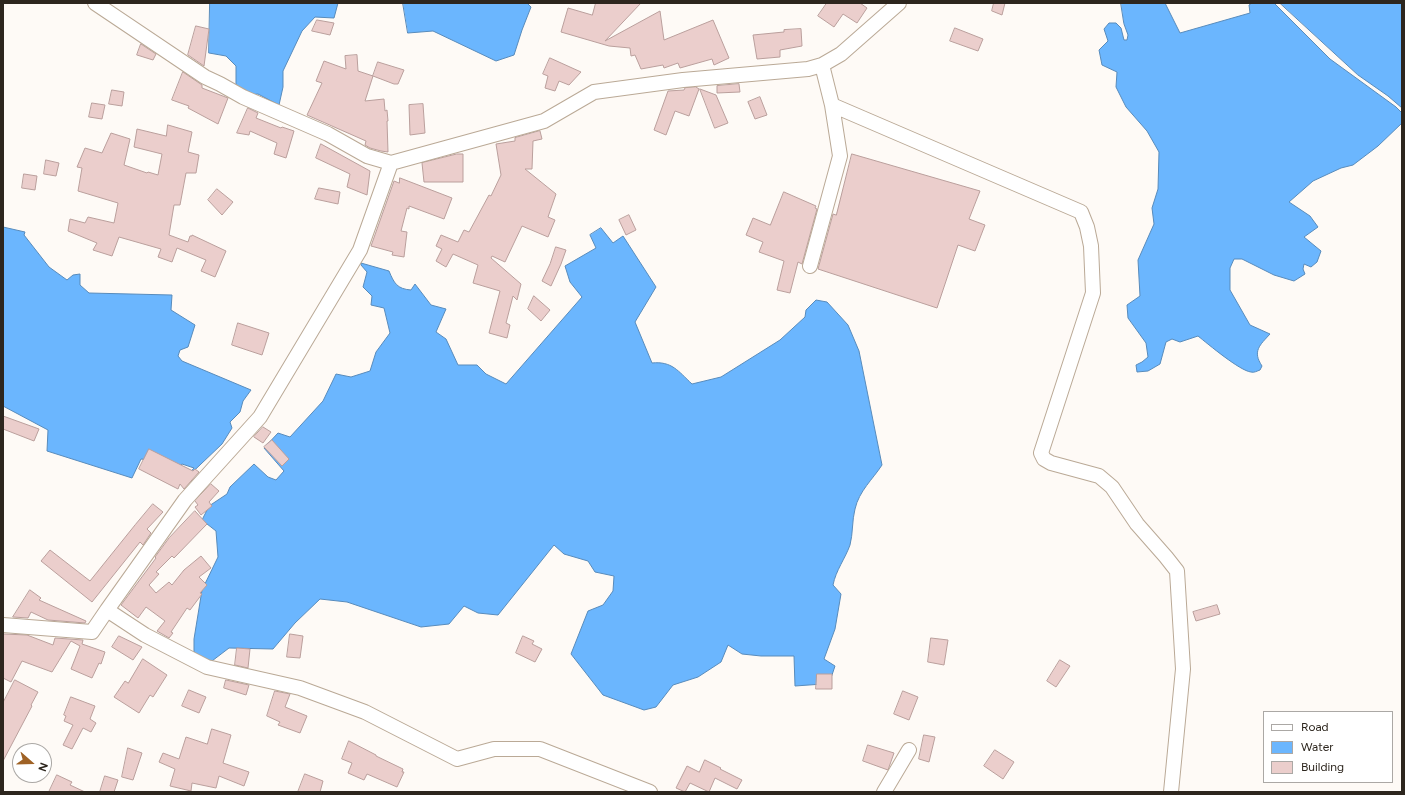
<!DOCTYPE html>
<html>
<head>
<meta charset="utf-8">
<style>
  body { margin:0 }
  #map { position:relative; width:1405px; height:795px; overflow:hidden; background:#fefaf6; font-family:Figtree,sans-serif }
  canvas { display:block }
  .frame { position:absolute; inset:0; border:4px solid #2d261e; pointer-events:none }
  .legend { position:absolute; left:1263px; top:711px; width:130px; height:72px; box-sizing:border-box; background:#fff; border:1px solid #aba8a5; margin:0; padding:5px 7px; list-style:none; font-size:12px; color:#2d261e }
  .legend li { display:flex; align-items:center; gap:8px; height:20px }
  .legend b { width:20px; border:1px solid #aba8a5 }
  .north { position:absolute; left:12px; top:743px; width:40px; height:40px; box-sizing:border-box; background:#fff; border:1px solid #aba8a5; border-radius:50%; rotate:110deg; font-size:11px; font-weight:700; line-height:16px; text-align:center; color:#2d261e }
  .north::after { content:''; display:block; margin:auto; width:14px; height:18px; background:#9f6225; clip-path:polygon(50% 0,100% 100%,50% 72%,0 100%) }
</style>
</head>
<body>
<div id="map">
<canvas width="1405" height="795"></canvas>
<div class="frame"></div>
<ul class="legend">
<li><b style="height:5px;background:#fff"></b>Road</li>
<li><b style="height:11px;background:#6bb6fe"></b>Water</li>
<li><b style="height:11px;background:#ebcecc"></b>Building</li>
</ul>
<div class="north">N</div>
</div>
<script>
const ctx = document.querySelector('canvas').getContext('2d');
ctx.lineJoin = 'round';
function paint(path, color) {
  ctx.fillStyle = color;
  ctx.fill(path, 'evenodd');
}
function strokePath(path, color, width, dash) {
  ctx.strokeStyle = color;
  ctx.lineWidth = width;
  ctx.lineCap = dash ? 'butt' : 'round';
  ctx.setLineDash(dash || []);
  ctx.stroke(path);
}
const water = new Path2D(`
  M210 3H338L334 18 315 17 302 31 283 71V87L279 105 258 94 251 95 236 91V66L226 56 209 53Z
  M403 3H527L531 7 522 30 514 55 496 61 433 31 408 33Z
  M1121 3H1165L1180 33 1250 13 1249 5 1252 3H1274L1330 59 1396 107 1402 113V123L1378 146 1353 165 1341 168 1313 181 1289 202 1310 216 1318 227 1304 237 1321 251 1317 262 1311 267 1304 264 1303 269 1305 274 1294 281 1274 275 1242 259H1234L1230 268V290L1250 325 1270 334C1260 345 1252 351 1262 366L1260 370C1257 371 1254 373 1251 372 1240 371 1208 344 1198 336L1180 342 1172 339 1166 342 1160 364 1148 371 1137 372 1136 365 1142 362 1148 357 1146 343 1128 318 1127 305 1140 296 1138 260 1154 224 1152 208 1158 189 1159 152 1147 131 1126 107 1116 87 1117 72 1102 65 1099 50 1108 41 1104 29 1109 23H1116L1121 28 1124 40H1127L1128 35 1124 24Z
  M1280 3H1402V108L1388 96 1358 75Z
  M3 227 25 232 24 235 49 267 67 280 73 275 80 274V285L89 293 172 295 171 310 195 325 188 347 180 350 178 356 182 361 251 390 243 401 240 412 230 422 232 428 222 444 180 484 194 468 182 464 172 472 150 460 141 459 132 478 47 451 48 430 3 406Z
  M601 228 613 243 623 236 656 287 635 322 652 363C672 361 678 371 692 384L721 377 780 340 805 317 806 310 816 300 827 302 848 325 859 351 882 465C873 479 859 491 855 509 852 520 853 534 850 545 845 559 836 570 833 585L841 594 835 629 824 659 835 666 831 678 823 684 795 686 794 656H761L742 654 728 645 721 662 698 677 673 685 656 707 644 710 603 695 571 654 588 611 603 605 613 591 614 576 595 572 588 561 564 554 554 545 498 615 478 613 464 606 449 624 421 627 347 602 320 599 295 623 273 649 229 648 208 664 194 657V639L202 590 218 557 216 531 202 520 209 506 227 494 230 487 254 464 268 477 276 480 284 471 264 448 278 433 290 437 323 401 336 374 351 377 370 371 376 352 390 333 384 308 371 305 372 296 363 287 367 272 361 265V263L389 271C394 283 397 289 411 290L415 284 431 305 446 309 436 332 446 339 458 365H477L486 374 506 384 582 297 570 282 565 266 596 248 590 235Z`);
paint(water, '#6bb6fe');
strokePath(water, '#588bbb', 1);
const building = new Path2D(`
  M596 3H641L605 41 660 11 664 40 713 20 729 58 714 65 712 59 680 68 678 63 664 68 663 65 641 69 635 55 631 56 630 48 609 46 561 32 568 8 592 15Z
  M827 3H860L867 8 857 23 843 14 834 27 818 16Z
  M994 3H1005L1002 15 992 11Z
  M317 20 334 23 330 35 312 31Z
  M196 26 209 29 204 66 188 55Z
  M955 28 983 39 978 51 950 41Z
  M801 29 802 46 780 50V57L757 59 753 35 784 32V30Z
  M141 44 156 54 153 60 137 55Z
  M357 55 358 71 373 76 365 101 384 99 385 111 387 110 388 121H387L388 152 381 151 370 148 365 145 366 141 307 115 322 83 316 81 324 61 346 69 345 56Z
  M550 58 581 72 569 85 559 81 555 91 545 88 548 76 543 74Z
  M378 62 404 70 398 84H394L373 76Z
  M183 72 202 85V88L228 98 218 124 188 108 189 106 172 100Z
  M739 84 740 92 717 93V86Z
  M696 87 699 89 689 116 675 111 666 135 654 130 668 91 684 90 685 88Z
  M700 89 716 95 728 123 715 128Z
  M112 90 124 92 122 106 109 104Z
  M760 97 767 115 755 119 748 102Z
  M92 103 105 105 102 119 89 117Z
  M423 104 425 133 410 135 409 105Z
  M248 108 258 113 256 118 281 128 282 127 294 131 286 158 274 154 277 143 250 131 249 135 237 133Z
  M168 125 192 132 188 152 199 155 196 173H186L180 205H174L169 235 188 242 190 236H192V235L226 251 215 277 201 271 206 260 177 248 172 262 158 257 161 249 119 237 112 256 93 250 97 243 68 231 70 219 85 223 88 217 114 223 118 203 78 191 82 168 77 167 85 148 102 153 111 133 130 139 124 165 147 173 148 172 158 175 162 154 134 147 137 129 166 136Z
  M540 131 542 139 533 141 532 169H525L556 194 548 217 555 220 548 237 522 226 505 262 492 256 491 258 521 284 517 300 513 296 506 323 510 325 507 338 489 333 500 291 473 283 478 265 453 254 446 267 436 261 442 249 436 246 441 235 458 242 464 230 469 232 489 195 491 196 501 175 496 144 515 141V138Z
  M321 144 370 171 367 195 347 187 350 174 316 158Z
  M457 154H463V182H424L422 163Z
  M852 154 980 191 969 219 985 225 975 251 958 245 937 308 818 269 833 214 836 215Z
  M46 160 59 163 56 176 44 174Z
  M24 174 37 176 35 190 22 188Z
  M400 178 452 198 444 219 409 206V209L407 208 401 231 407 232 404 257 392 255 393 252 371 246 394 181 399 183Z
  M319 188 340 192 338 204 315 199Z
  M217 189 233 202 222 215 208 200Z
  M784 192 816 206 815 208 817 209 802 264 798 262 790 293 777 290 784 261 759 252 763 242 746 235 753 218 770 225Z
  M629 215 636 230 626 235 619 220Z
  M556 247 566 250 561 264 551 286 542 281 550 264Z
  M534 296 550 310 541 321 528 309Z
  M238 323 269 333 262 355 232 345Z
  M3 416 39 429 34 441 3 429Z
  M263 427 271 432 263 443 254 437Z
  M272 440 289 459 282 466 264 447Z
  M149 449 193 471 195 469 199 472 184 489 180 484 178 489 139 469Z
  M211 484 219 491 209 502 212 506 201 515 195 507 198 505 195 501Z
  M153 504 163 512 147 529 151 533 143 545 140 542 92 602 41 561 50 550 90 581 135 525Z
  M195 511 207 524 174 558 172 556 156 572 159 574 149 585 156 593 169 582 172 585 184 570 201 556 211 568 199 577 207 585 200 593 202 594 190 610 187 608 171 632 173 633 169 638 157 631 165 621 146 607 138 618 121 605 156 558 155 557 169 538Z
  M30 590 41 598 39 600 86 621 85 623 48 620 31 612 28 618 13 617Z
  M1217 605 1220 614 1196 621 1193 612Z
  M3 634 27 635 53 645 55 638 83 640 82 644 105 652 101 664 99 663 92 678 71 669 80 646 71 641 52 672 22 661 11 682 3 678Z
  M290 634 303 636 300 658 287 657Z
  M119 636 142 647 133 660 112 647Z
  M523 636 534 641 532 644 542 649 535 662 516 653Z
  M931 638 948 640 944 665 928 662Z
  M237 648 250 649 248 668 235 665Z
  M143 659 167 675 153 697 150 695 139 713 114 697 125 681 128 683Z
  M1060 660 1070 666 1056 687 1047 681Z
  M817 674H832V689H816Z
  M15 680 38 692 31 705 32 706 3 761V703Z
  M226 680 249 685 246 695 224 688Z
  M189 690 206 697 199 713 182 706Z
  M275 691 290 694 285 707 307 716 300 733 278 725 280 722 267 716Z
  M903 691 918 697 909 720 894 714Z
  M71 697 95 706 90 719 96 723 91 732 83 728 72 749 63 745 73 725 64 721 66 716 64 715Z
  M212 729 231 735 223 763 249 772 244 786 219 776 216 788 192 783 191 791 170 786 175 769 159 762 163 753 179 759 186 737 207 744Z
  M924 735 935 737 929 762 919 759Z
  M349 741 376 755V756L403 769 402 772H404L397 787 367 774 364 780 348 773 352 763 342 759Z
  M868 745 894 753 888 770 863 761Z
  M128 748 142 753 133 780 122 777Z
  M995 750 1014 762 1003 779 984 766Z
  M705 760 721 768 720 769 742 780 737 789 715 778 709 792 690 783 685 792 676 788 687 766 699 772Z
  M305 774 323 781 320 792H298Z
  M57 775 72 782 70 785 85 792H49Z
  M105 776 118 780 114 792H100Z`);
paint(building, '#ebcecc');
strokePath(building, '#ba9f9c', 1);
const minor = new Path2D(`
  M95 3 205 77 220 84 243 97 328 134 367 156 391 163 544 121 594 92 683 80 808 69 822 65 841 54 899 3
  M832 105 1081 212 1087 227 1091 246 1093 293 1041 453 1044 459 1051 463 1099 476 1112 487 1137 524 1166 557 1177 571 1183 669 1171 792
  M391 163 360 250 260 417 185 500 107 610 145 635 207 667 300 688 365 712 457 759 494 749H540L650 792
  M810 266 840 156 832 105 822 65
  M3 625 92 632 107 610
  M884 792 909 750`);
strokePath(minor, '#baa996', 16);
strokePath(minor, '#fff', 14);
</script>
</body>
</html>
